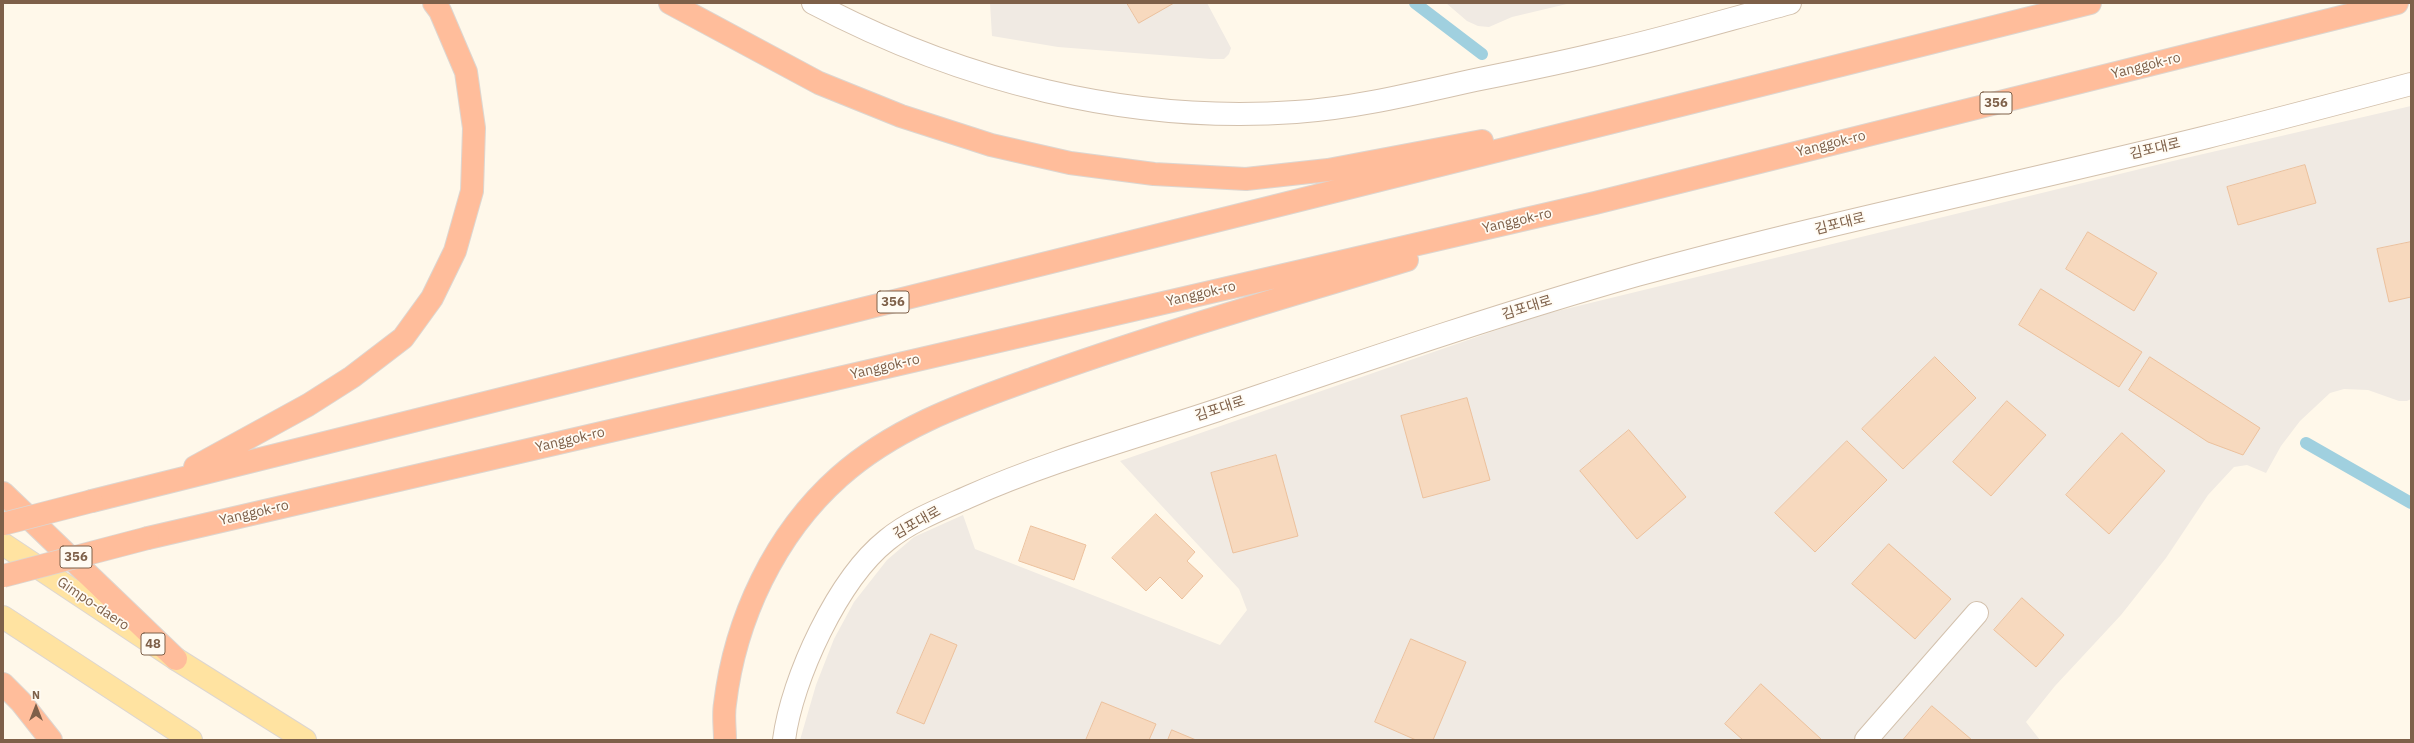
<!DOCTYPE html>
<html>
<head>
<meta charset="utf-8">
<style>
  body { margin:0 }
  #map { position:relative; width:2414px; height:743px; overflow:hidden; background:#fff8ea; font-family:"IBM Plex Sans",sans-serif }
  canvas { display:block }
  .frame { position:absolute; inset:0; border:4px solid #7e6049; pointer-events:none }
  .north { position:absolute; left:16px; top:687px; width:40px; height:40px; -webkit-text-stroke:3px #fffbf3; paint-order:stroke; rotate:0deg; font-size:11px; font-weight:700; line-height:16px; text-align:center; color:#7e6049 }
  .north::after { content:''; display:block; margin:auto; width:14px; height:18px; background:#7e6049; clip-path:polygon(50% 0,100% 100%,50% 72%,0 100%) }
</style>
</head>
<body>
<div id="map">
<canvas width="2414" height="743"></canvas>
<div class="frame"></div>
<div class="north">N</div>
</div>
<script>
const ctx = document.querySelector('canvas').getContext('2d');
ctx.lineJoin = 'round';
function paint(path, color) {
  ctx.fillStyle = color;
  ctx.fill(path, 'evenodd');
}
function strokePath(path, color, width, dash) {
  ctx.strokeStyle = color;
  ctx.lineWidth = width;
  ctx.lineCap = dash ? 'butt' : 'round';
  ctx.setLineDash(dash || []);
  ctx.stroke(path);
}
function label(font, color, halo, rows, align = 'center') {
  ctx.font = font + ' "IBM Plex Sans","Noto Sans KR",sans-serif';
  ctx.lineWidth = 3.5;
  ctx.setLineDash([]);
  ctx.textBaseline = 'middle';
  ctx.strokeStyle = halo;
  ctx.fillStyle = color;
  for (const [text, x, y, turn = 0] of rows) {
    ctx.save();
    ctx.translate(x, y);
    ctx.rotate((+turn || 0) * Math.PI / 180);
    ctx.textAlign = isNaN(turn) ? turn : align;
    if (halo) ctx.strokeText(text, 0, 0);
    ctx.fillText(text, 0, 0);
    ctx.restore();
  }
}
paint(new Path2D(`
  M990 3H1207L1231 48 1229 54 1224 59H1211L1058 47 992 36Z
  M1446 3H1571L1512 17 1489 27 1478 26 1467 21Z
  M2411 106V399L2407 401H2399L2368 390 2344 389 2330 393 2300 421 2281 446 2266 473 2247 465 2234 467 2208 495 2166 558 2121 615 2055 686 2026 722 2040 740H800L816 685 834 639 854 602 887 560 914 537 963 515 975 549 1220 645 1247 610 1239 589 1120 461 1537 316 2173 161Z`), '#f0eae3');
strokePath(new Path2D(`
  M1415 3 1482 54
  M2306 443 2411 503`), '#a0d0df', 12);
const building = new Path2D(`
  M1127 3H1174L1139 23Z
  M2305 165 2316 203 2238 225 2227 187Z
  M2088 232 2157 273 2134 311 2066 269Z
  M2411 242V297L2389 302 2377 249Z
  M2041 289 2142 352 2119 387 2019 325Z
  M1935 357 1976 398 1903 469 1862 429Z
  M2150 357 2260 428 2243 455 2208 442 2129 390Z
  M1467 398 1490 480 1423 498 1401 416Z
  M2007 401 2046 435 1991 496 1953 462Z
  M1629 430 1686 497 1637 539 1580 471Z
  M2122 433 2165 471 2109 534 2066 495Z
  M1847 441 1887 480 1815 552 1775 513Z
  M1276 455 1298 536 1233 553 1211 473Z
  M1156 514 1195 552 1187 561 1203 576 1182 599 1160 577 1146 591 1112 558Z
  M1031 526 1086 545 1074 580 1019 561Z
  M1889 544 1951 599 1915 639 1852 584Z
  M2022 598 2064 635 2036 667 1994 630Z
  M931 634 957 645 924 724 897 713Z
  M1411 639 1466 662 1433 740H1416L1375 722Z
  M1761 684 1821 739 1820 740H1743L1725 724Z
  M1102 702 1156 724 1149 740H1086Z
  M1932 706 1972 740H1903Z
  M1172 730 1196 740H1168Z`);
paint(building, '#f7d9be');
strokePath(building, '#ecc19d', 1);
const minor = new Path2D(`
  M813 3C961 81 1128 124 1296 112 1356 108 1416 93 1475 80 1520 71 1565 62 1609 51 1670 37 1730 19 1790 3
  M784 740C792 678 838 579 887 540 910 521 941 509 968 497 1049 461 1134 438 1218 410 1357 363 1496 315 1637 275 1826 223 2017 184 2207 137 2275 120 2343 102 2411 84
  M1866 740 1977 613`);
const major = new Path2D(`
  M3 544 176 659 305 740
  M3 617 191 740`);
const highway = new Path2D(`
  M670 3 819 83 901 116 991 145 1070 163 1154 174 1246 179 1328 170 1482 141
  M195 467 308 405 352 377 403 338 432 298 455 251 472 191 474 128 466 72 440 11 434 3
  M3 493 176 659
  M92 501 2090 3
  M148 538 1595 203 2397 3
  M3 684 21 702 51 740
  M725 740C725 728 723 715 725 704 735 619 775 534 839 477 896 426 968 402 1037 377 1159 333 1283 298 1407 260`);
strokePath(minor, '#d3c1ad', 24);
strokePath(major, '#ddd6d0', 24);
strokePath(highway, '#ddd6d0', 24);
strokePath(minor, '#fff', 22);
strokePath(major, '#ffe3a1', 22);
strokePath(highway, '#ffbd9b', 22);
const highwayBridge = new Path2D(`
  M3 524 92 501
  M3 576 148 538`);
strokePath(highwayBridge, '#ddd6d0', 24, []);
strokePath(highwayBridge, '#ffbd9b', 22);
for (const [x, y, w] of [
  [1996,103,32],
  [893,302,32],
  [76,557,32],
  [153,644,24]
]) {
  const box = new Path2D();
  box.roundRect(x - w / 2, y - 11, w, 22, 3);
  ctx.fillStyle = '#fffbf3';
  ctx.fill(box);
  strokePath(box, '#7e6049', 1);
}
label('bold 13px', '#7e6049', null, [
  ["356",1996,103],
  ["356",893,302],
  ["356",76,557],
  ["48",153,644]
]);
label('14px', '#7e6049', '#fffbf3', [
  ["Yanggok-ro",2146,66,-14],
  ["Yanggok-ro",1831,144,-14],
  ["김포대로",2155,149,-13],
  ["Yanggok-ro",1517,221,-13],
  ["김포대로",1840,224,-14],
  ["Yanggok-ro",1201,294,-13],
  ["김포대로",1527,308,-17],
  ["Yanggok-ro",885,367,-13],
  ["김포대로",1220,409,-18],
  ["Yanggok-ro",570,440,-13],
  ["Yanggok-ro",254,513,-13],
  ["김포대로",917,523,-29],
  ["Gimpo-daero",93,604,34]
]);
</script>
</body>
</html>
